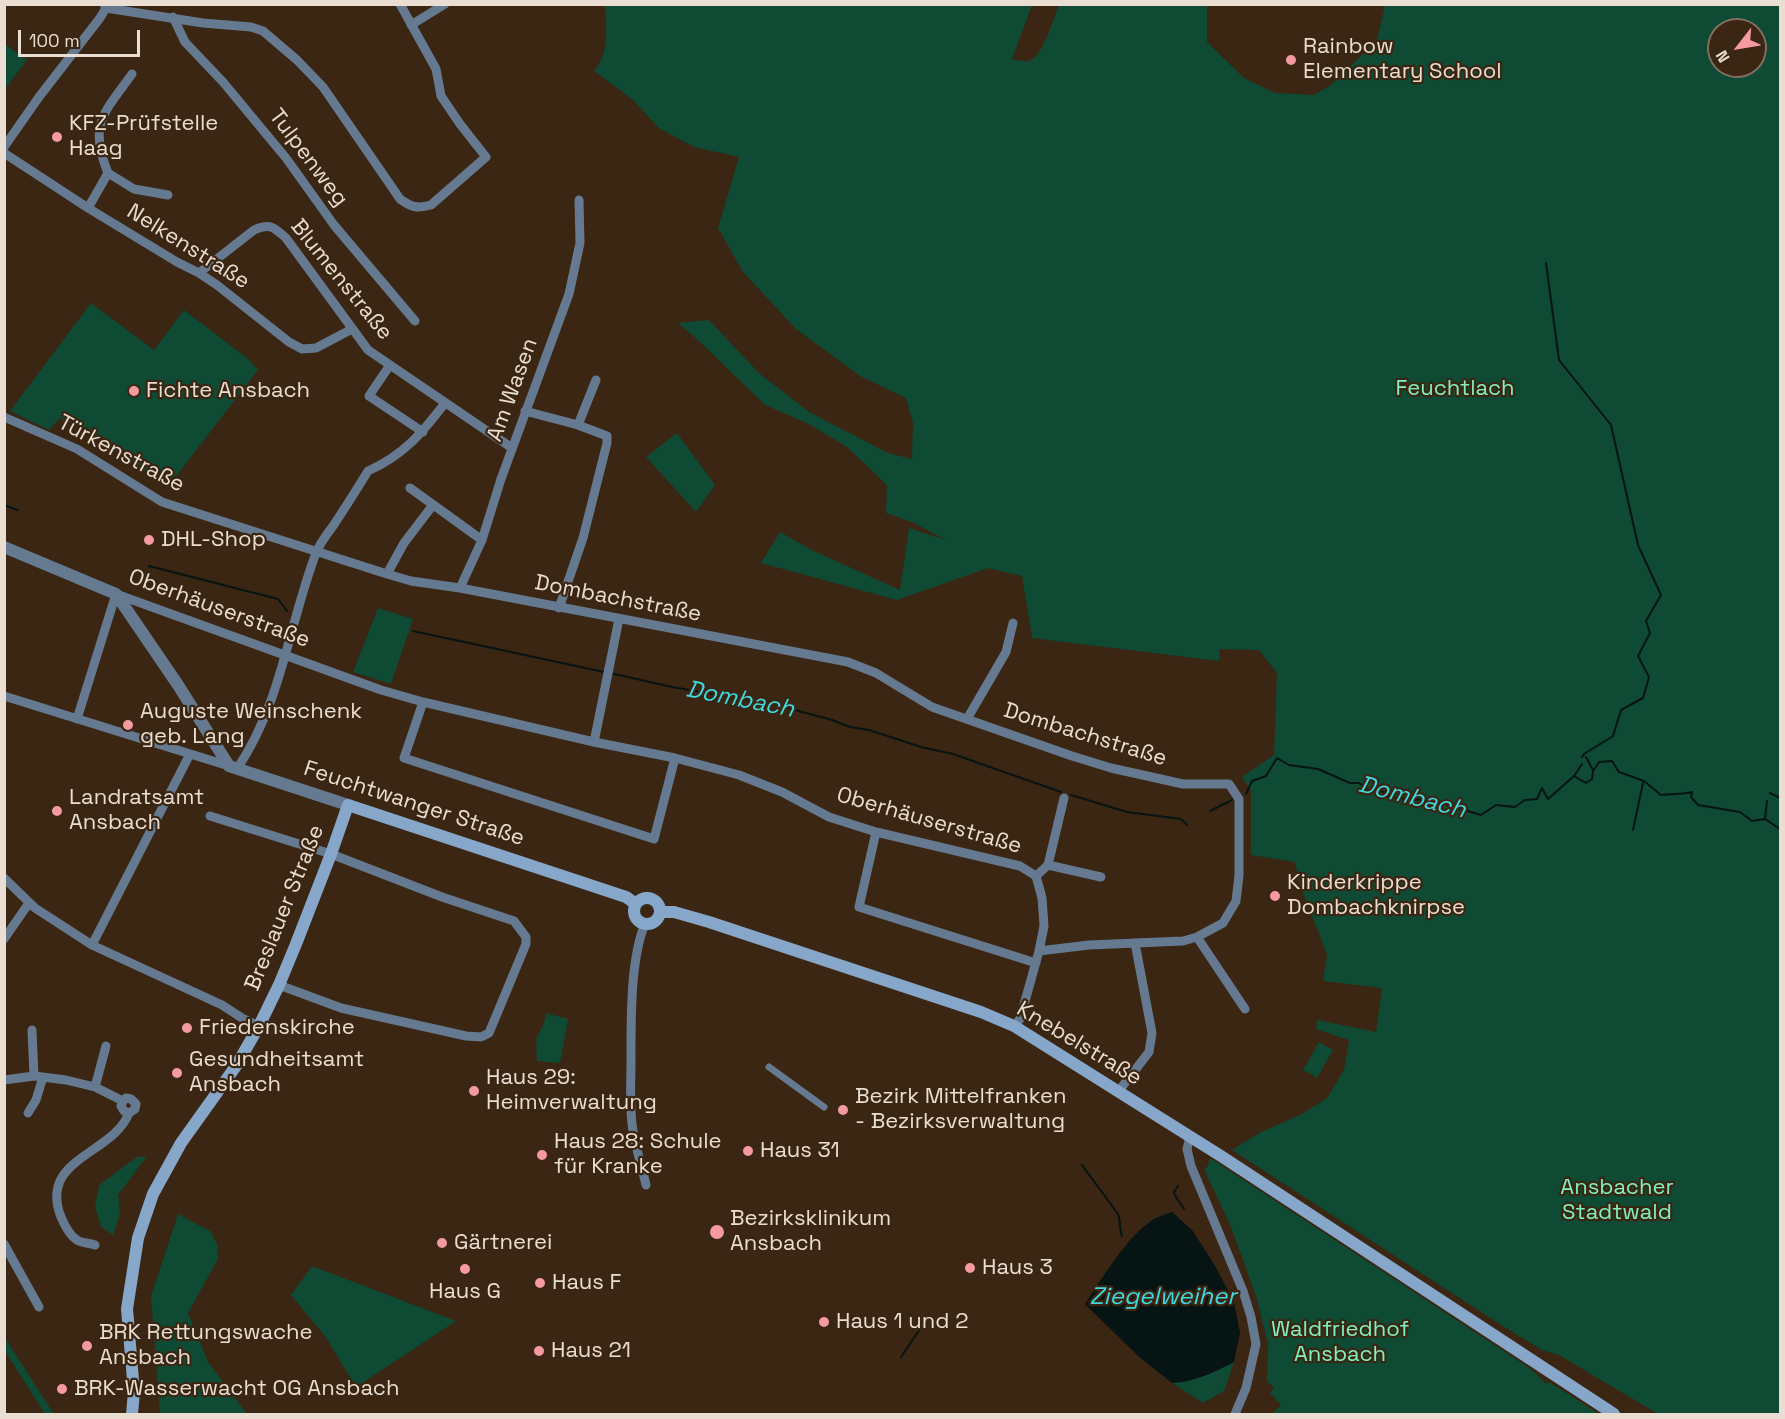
<!DOCTYPE html>
<html>
<head>
<meta charset="utf-8">
<style>
  body { margin:0 }
  #map { position:relative; width:1785px; height:1419px; overflow:hidden; background:#3a2612; font-family:"Space Grotesk",sans-serif }
  canvas { display:block }
  .frame { position:absolute; inset:0; border:6px solid #eaddd1; pointer-events:none }
  .north { position:absolute; left:1707px; top:18px; width:60px; height:60px; box-sizing:border-box; background:#3a2612; border:2px solid #806f5e; border-radius:50%; rotate:239deg; font-size:16px; font-weight:700; line-height:24px; text-align:center; color:#eaddd1 }
  .north::after { content:''; display:block; margin:auto; width:21px; height:27px; background:#f49aa0; clip-path:polygon(50% 0,100% 100%,50% 72%,0 100%) }
  .scale { position:absolute; left:18px; top:30px; width:122px; height:27px; box-sizing:border-box; border:3px solid #eaddd1; border-top:0; padding-left:8px; font-size:18px; line-height:21px; white-space:nowrap; color:#eaddd1; -webkit-text-stroke:4px #3a2612; paint-order:stroke }
</style>
</head>
<body>
<div id="map">
<canvas width="1785" height="1419"></canvas>
<div class="frame"></div>
<div class="north">N</div>
<div class="scale">100 m</div>
</div>
<script>
const ctx = document.querySelector('canvas').getContext('2d');
ctx.lineJoin = 'round';
function paint(path, color) {
  ctx.fillStyle = color;
  ctx.fill(path, 'evenodd');
}
function strokePath(path, color, width, dash) {
  ctx.strokeStyle = color;
  ctx.lineWidth = width;
  ctx.lineCap = dash ? 'butt' : 'round';
  ctx.setLineDash(dash || []);
  ctx.stroke(path);
}
function label(font, color, halo, rows, align = 'center') {
  ctx.font = font + ' "Space Grotesk",sans-serif';
  ctx.lineWidth = 4.5;
  ctx.setLineDash([]);
  ctx.textBaseline = 'middle';
  ctx.strokeStyle = halo;
  ctx.fillStyle = color;
  for (const [text, x, y, turn = 0] of rows) {
    ctx.save();
    ctx.translate(x, y);
    ctx.rotate((+turn || 0) * Math.PI / 180);
    ctx.textAlign = isNaN(turn) ? turn : align;
    if (halo) ctx.strokeText(text, 0, 0);
    ctx.fillText(text, 0, 0);
    ctx.restore();
  }
}
paint(new Path2D(`
  M605 5H1032L1012 59C1018 60 1025 63 1031 60 1043 55 1054 17 1059 5H1207V42L1244 78 1275 93 1314 95 1331 85 1377 40 1384 10 1383 5H1780V1414H1658L1559 1355 1542 1350 1498 1323 1232 1150 1261 1132 1302 1114 1327 1098 1344 1070 1349 1040 1316 1029 1317 1020 1376 1032 1382 988 1323 981 1327 954 1299 883 1295 862 1251 855V790L1242 777 1274 755 1277 673 1259 650 1220 649 1219 661 1032 638 1022 576 988 568 897 600 761 563 780 532 814 551 900 590 909 528 946 540 912 522 886 513 887 485 847 447 809 424 765 405 699 341 678 323 709 320 759 373 809 412 888 453 912 459 913 423 906 398 860 376 796 329 743 272 718 228 739 157 694 147 659 128 632 99 594 71C610 53 606 27 605 5ZM1719 30H1755V66H1719Z
  M5 44 27 60 5 89Z
  M91 303 154 350 184 310 247 358 258 370 167 488 82 427 60 418 49 430 10 411Z
  M677 433 715 485 696 512 646 457Z
  M378 608 413 619 391 684 353 672Z
  M546 1013 568 1019 560 1063 537 1061 536 1039 544 1023Z
  M1319 1042 1333 1050 1317 1078 1303 1070Z
  M147 1156 118 1195 120 1213 113 1235 101 1227 95 1206 99 1185 137 1157Z
  M1210 1158 1531 1369 1545 1383H1551L1599 1414H1272L1281 1405 1270 1393 1274 1388 1267 1381 1268 1344 1256 1296 1231 1227 1204 1169 1208 1166Z
  M178 1214 210 1231 217 1244 218 1259 188 1313 208 1362 247 1414H160L151 1296Z
  M312 1266 456 1321 356 1387 325 1336 291 1295Z
  M4 1338H5L54 1414H45L5 1351Z
  M1234 1362 1224 1391 1203 1403 1172 1383C1194 1382 1215 1372 1234 1362Z`), '#0e4a34');
paint(new Path2D(`
  M1172 1212 1192 1230 1214 1264 1234 1302 1240 1333 1234 1362C1215 1372 1194 1382 1172 1383L1138 1356 1085 1304C1103 1277 1127 1236 1154 1219 1159 1216 1166 1214 1172 1212Z`), '#071414');
strokePath(new Path2D(`
  M1546 263 1559 360 1611 425 1638 545 1661 595 1646 621 1650 633 1638 656 1649 677 1643 698 1621 710 1613 736 1584 754 1582 757
  M4 505 18 510
  M149 566 278 599 287 611
  M413 631 604 672
  M610 673 672 687 773 704 832 720 850 727 869 730 921 747 953 754 1061 792
  M1586 757 1593 770
  M1574 776 1582 764
  M1770 793 1780 798
  M1246 794 1252 781 1266 776 1277 758 1289 765 1318 769 1350 783H1359L1371 792 1381 791 1395 798 1435 801 1481 815 1496 805 1515 807 1525 800 1537 799 1542 788 1548 799 1574 776 1586 783 1592 779 1593 771 1599 762 1612 761 1619 772 1644 781 1661 795C1672 793 1682 795 1692 792L1691 797 1698 805 1740 812 1752 821 1765 819 1780 829
  M1071 795 1127 812 1181 819 1187 825
  M1210 811 1232 800
  M1765 819 1767 801
  M1633 830 1643 783
  M1082 1165 1118 1214C1121 1222 1119 1229 1122 1236
  M1178 1186 1174 1192C1175 1198 1181 1203 1184 1209
  M901 1357 926 1320`), '#071414', 2);
strokePath(new Path2D(`
  M769 1067 824 1107`), '#657a90', 7);
strokePath(new Path2D(`
  M106 8 203 23 251 27 263 31 297 60 323 87 400 199C411 207 417 209 431 205L486 157 460 124 441 96 436 69 400 4
  M173 17 185 42 223 82 286 158 334 225 415 321
  M411 25 445 4
  M4 147 39 97 100 18 106 8 104 4
  M4 153 88 208 177 262 199 273 217 285 289 342 302 349 316 348 352 329
  M108 173 134 189 168 195
  M88 208 108 173C88 124 104 113 132 74
  M199 273 254 230C270 223 274 227 286 238L368 350 512 448
  M390 365 369 396 423 432
  M525 411 578 425 607 436V443L583 538 559 608
  M4 417 77 449 162 502 387 574 411 581 460 588 848 662 876 673 932 707 1072 756 1111 768 1183 784H1229L1239 799V875L1236 901 1223 923 1197 937 1183 941 1089 945 1039 951 1020 1019 1014 1026
  M578 425 596 380
  M410 488 482 540
  M387 574 404 543 433 505
  M460 588 482 540 501 479 569 294 580 243 579 200
  M4 696 229 766
  M423 702 404 758 654 839 675 758
  M77 719 116 594 381 690 423 702 594 742 675 758 739 775 782 792 829 817 876 832 1020 866 1036 876 1042 898 1044 926 1039 951
  M967 719 1006 652 1013 623
  M594 742 619 619
  M237 769C282 702 288 627 316 553 320 543 327 534 333 526 345 508 357 489 368 471 404 455 422 433 445 403
  M210 816 331 854 442 897 514 921 526 937V944L489 1033 481 1037 466 1036 341 1008 279 985
  M876 832 859 907 1036 963
  M1048 865 1064 798
  M1036 876 1048 865 1101 877
  M4 878 35 908 92 945 222 1005 242 1018 259 1026
  M645 924C630 959 631 1022 631 1062 631 1085 629 1108 633 1131 636 1149 642 1167 646 1185
  M1197 937 1245 1009
  M4 939 29 903
  M92 945 190 754
  M32 1030 34 1076
  M4 1080 34 1076 66 1080 95 1087 123 1101 126 1098 131 1099 136 1104 135 1109 129 1113 124 1111 121 1106 123 1101
  M95 1087 106 1046
  M1118 1092 1149 1052 1152 1033 1135 943
  M28 1113 36 1100 43 1077
  M1190 1137 1187 1149 1191 1166 1243 1291 1251 1317 1256 1344 1246 1388 1235 1414
  M4 1244 39 1307
  M95 1245C90 1243 81 1243 77 1240 70 1236 64 1224 61 1217 38 1158 113 1155 129 1113`), '#657a90', 9);
strokePath(new Path2D(`
  M4 547 116 594 178 685 229 766 348 805`), '#657a90', 12);
strokePath(new Path2D(`
  M634 911a13 13 0 1 1 26 0a13 13 0 1 1-26 0Z
  M660 912H674L709 922 981 1012 1014 1026 1221 1156 1614 1414
  M132 1414 134 1392 127 1309 138 1238 153 1194 181 1143 236 1066 259 1026 279 985 296 944 331 854 348 805 626 897 636 904`), '#86a7ca', 12);
for (const [x, y, r, color] of [
  [1291,60,6,"#f49aa0"],
  [57,137,6,"#f49aa0"],
  [134,391,6,"#f49aa0"],
  [149,540,6,"#f49aa0"],
  [128,725,6,"#f49aa0"],
  [57,811,6,"#f49aa0"],
  [1275,896,6,"#f49aa0"],
  [187,1028,6,"#f49aa0"],
  [177,1073,6,"#f49aa0"],
  [474,1091,6,"#f49aa0"],
  [843,1110,6,"#f49aa0"],
  [748,1151,6,"#f49aa0"],
  [542,1155,6,"#f49aa0"],
  [717,1232,8,"#f49aa0"],
  [442,1243,6,"#f49aa0"],
  [970,1268,6,"#f49aa0"],
  [465,1269,6,"#f49aa0"],
  [540,1283,6,"#f49aa0"],
  [824,1322,6,"#f49aa0"],
  [87,1346,6,"#f49aa0"],
  [539,1351,6,"#f49aa0"],
  [62,1389,6,"#f49aa0"]
]) {
  const dot = new Path2D();
  dot.arc(x, y, r, 0, 2 * Math.PI);
  ctx.fillStyle = color;
  ctx.fill(dot);
  strokePath(dot, '#3a2612', 2);
}
label('22px', '#eaddd1', '#3a2612', [
  ["Rainbow",1303,47],
  ["Elementary School",1303,72],
  ["KFZ-Prüfstelle",69,124],
  ["Haag",69,149],
  ["Fichte Ansbach",146,391],
  ["DHL-Shop",161,540],
  ["Auguste Weinschenk",140,712],
  ["geb. Lang",140,737],
  ["Landratsamt",69,798],
  ["Ansbach",69,823],
  ["Kinderkrippe",1287,883],
  ["Dombachknirpse",1287,908],
  ["Friedenskirche",199,1028],
  ["Gesundheitsamt",189,1060],
  ["Ansbach",189,1085],
  ["Haus 29:",486,1078],
  ["Heimverwaltung",486,1103],
  ["Bezirk Mittelfranken",855,1097],
  ["- Bezirksverwaltung",855,1122],
  ["Haus 28: Schule",554,1142],
  ["für Kranke",554,1167],
  ["Haus 31",760,1151],
  ["Bezirksklinikum",730,1219],
  ["Ansbach",730,1244],
  ["Gärtnerei",454,1243],
  ["Haus 3",982,1268],
  ["Haus F",552,1283],
  ["Haus G",465,1292,"center"],
  ["Haus 1 und 2",836,1322],
  ["BRK Rettungswache",99,1333],
  ["Ansbach",99,1358],
  ["Haus 21",551,1351],
  ["BRK-Wasserwacht OG Ansbach",74,1389]
], 'left');
label('22px', '#eaddd1', '#3a2612', [
  ["Tulpenweg",308,158,53],
  ["Nelkenstraße",188,247,32],
  ["Blumenstraße",341,280,51],
  ["Am Wasen",513,390,-70],
  ["Türkenstraße",121,454,28],
  ["Dombachstraße",618,599,11],
  ["Oberhäuserstraße",219,609,20],
  ["Dombachstraße",1085,735,17],
  ["Feuchtwanger Straße",414,804,18],
  ["Oberhäuserstraße",929,821,16],
  ["Breslauer Straße",285,908,-68],
  ["Knebelstraße",1079,1044,31]
]);
label('22px', '#81f0c0', '#3a2612', [
  ["Feuchtlach",1455,389],
  ["Ansbacher",1617,1188],
  ["Stadtwald",1617,1213],
  ["Waldfriedhof",1340,1330],
  ["Ansbach",1340,1355]
]);
label('italic 24px', '#3fd8df', '#3a2612', [
  ["Dombach",740,700,11],
  ["Dombach",1412,798,14],
  ["Ziegelweiher",1163,1297]
]);
</script>
</body>
</html>
